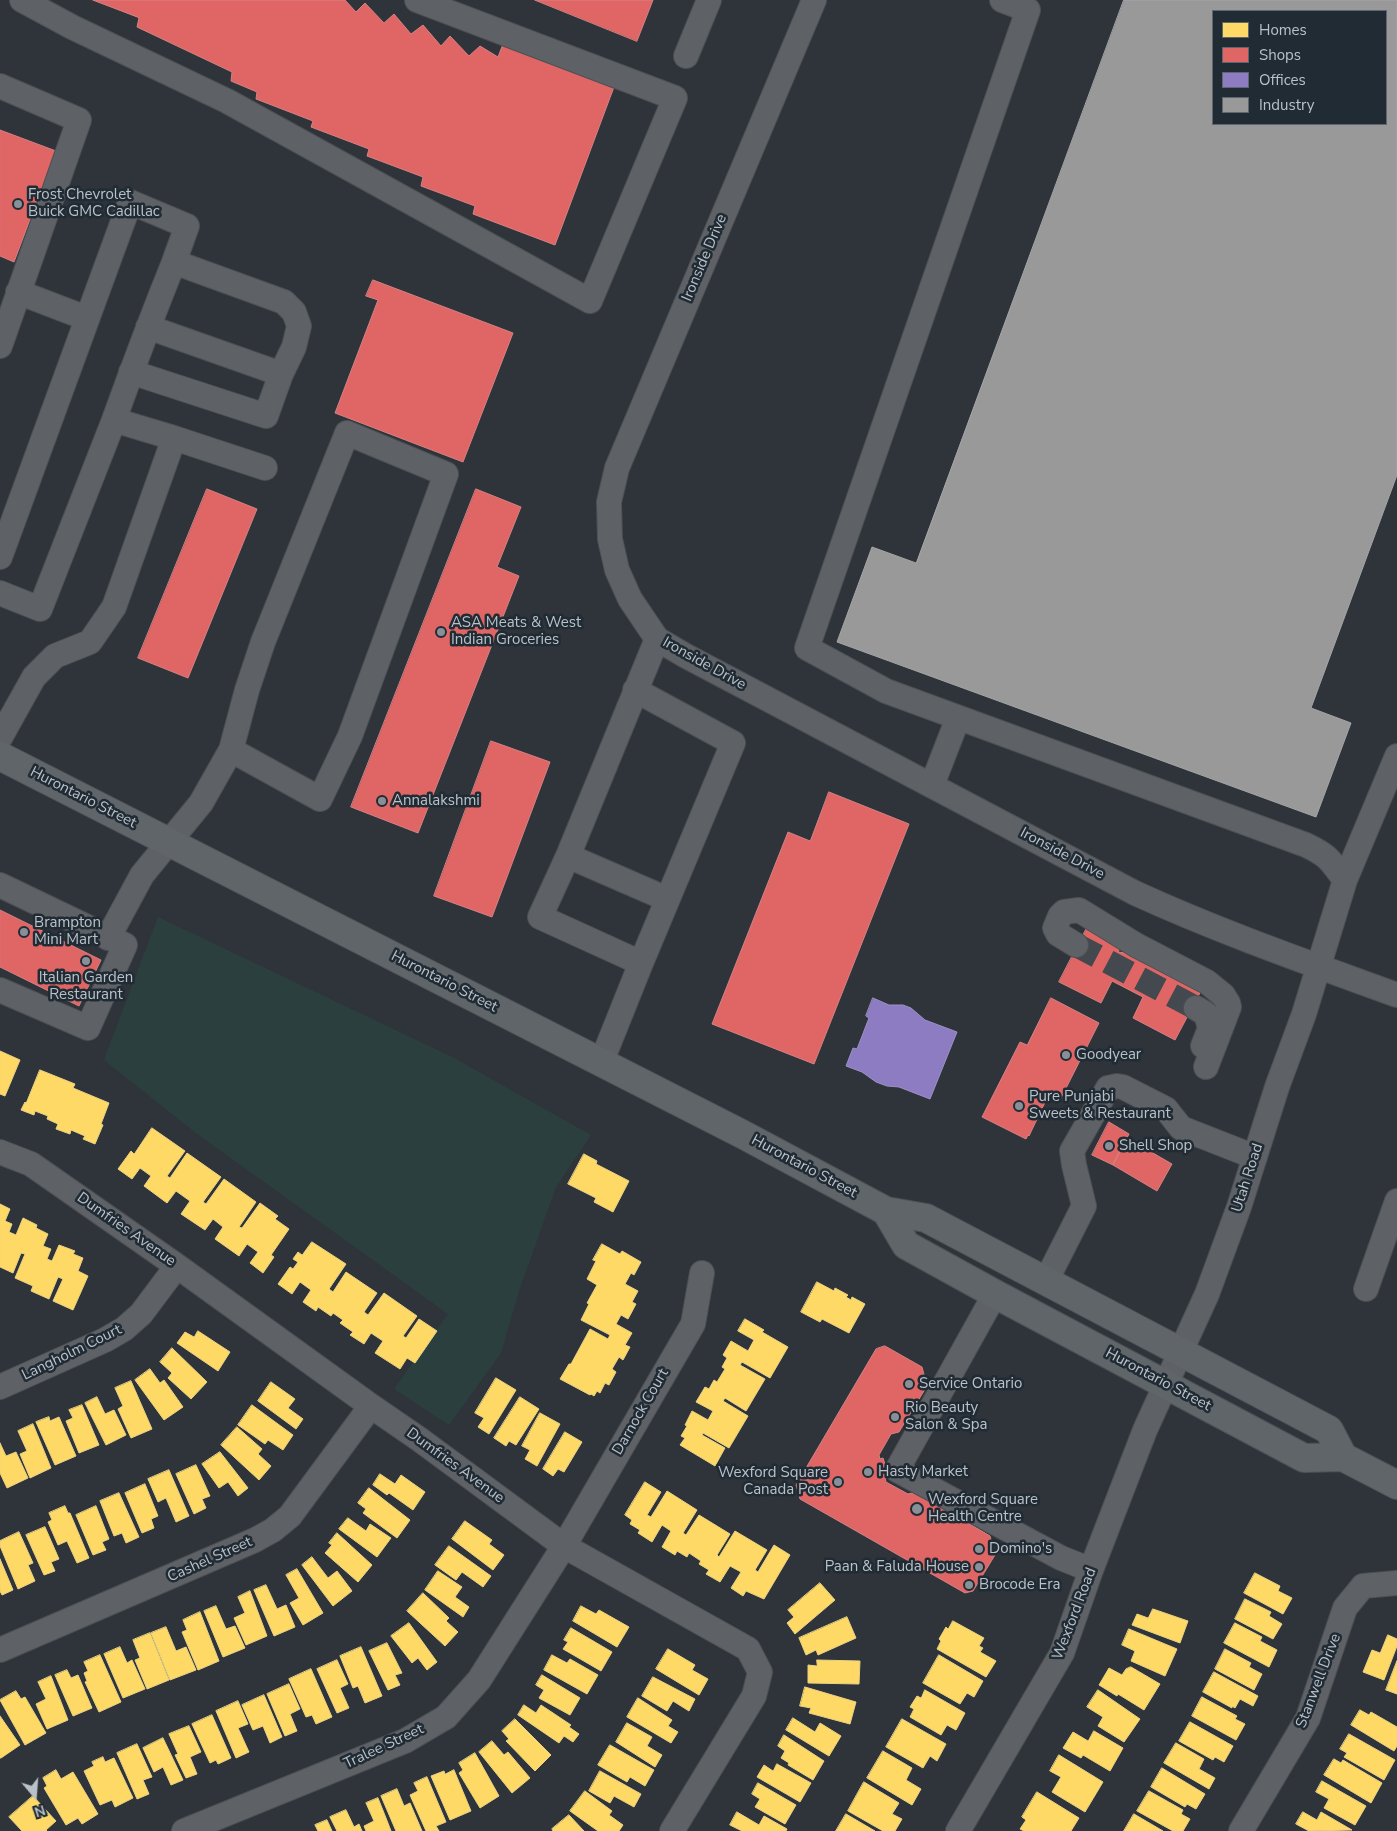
<!DOCTYPE html>
<html>
<head>
<meta charset="utf-8">
<style>
  body { margin:0 }
  #map { position:relative; width:1397px; height:1831px; overflow:hidden; background:#2e3439; font-family:"Nunito Sans",sans-serif }
  canvas { display:block }
  .legend { position:absolute; left:1212px; top:10px; width:175px; height:115px; box-sizing:border-box; background:#212b34; border:1px solid #5e6770; margin:0; padding:6px 9px; list-style:none; font-size:15px; color:#b9c1c9 }
  .legend li { display:flex; align-items:center; gap:10px; height:25px }
  .legend b { width:25px; border:1px solid #5e6770 }
  .north { position:absolute; left:10px; top:1771px; width:50px; height:50px; -webkit-text-stroke:4px #212b34; paint-order:stroke; rotate:162deg; font-size:14px; font-weight:700; line-height:20px; text-align:center; color:#b9c1c9 }
  .north::after { content:''; display:block; margin:auto; width:18px; height:22px; background:#b9c1c9; clip-path:polygon(50% 0,100% 100%,50% 72%,0 100%) }
</style>
</head>
<body>
<div id="map">
<canvas width="1397" height="1831"></canvas>
<ul class="legend">
<li><b style="height:14px;background:#ffd966"></b>Homes</li>
<li><b style="height:14px;background:#e06666"></b>Shops</li>
<li><b style="height:14px;background:#8e7cc3"></b>Offices</li>
<li><b style="height:14px;background:#999"></b>Industry</li>
</ul>
<div class="north">N</div>
</div>
<script>
const ctx = document.querySelector('canvas').getContext('2d');
ctx.lineJoin = 'round';
function paint(path, color) {
  ctx.fillStyle = color;
  ctx.fill(path, 'evenodd');
}
function strokePath(path, color, width, dash) {
  ctx.strokeStyle = color;
  ctx.lineWidth = width;
  ctx.lineCap = dash ? 'butt' : 'round';
  ctx.setLineDash(dash || []);
  ctx.stroke(path);
}
function label(font, color, halo, rows, align = 'center') {
  ctx.font = font + ' "Nunito Sans",sans-serif';
  ctx.lineWidth = 5;
  ctx.setLineDash([]);
  ctx.textBaseline = 'middle';
  ctx.strokeStyle = halo;
  ctx.fillStyle = color;
  for (const [text, x, y, turn = 0] of rows) {
    ctx.save();
    ctx.translate(x, y);
    ctx.rotate((+turn || 0) * Math.PI / 180);
    ctx.textAlign = isNaN(turn) ? turn : align;
    if (halo) ctx.strokeText(text, 0, 0);
    ctx.fillText(text, 0, 0);
    ctx.restore();
  }
}
paint(new Path2D(`
  M158 917 452 1057 591 1135 556 1187 519 1291 501 1353 449 1425 394 1389 448 1314 196 1133 104 1060Z`), '#2c3f3f');
const homes = new Path2D(`
  M0 1051 20 1060 5 1096 0 1094Z
  M40 1070 75 1084 73 1088 109 1103 101 1124 103 1125 95 1144 83 1139 85 1136 71 1130 70 1134 56 1129 58 1124 47 1119 48 1116 35 1111 34 1115 21 1110 25 1102 26 1103Z
  M152 1128 185 1151 167 1176 170 1178 187 1153 221 1177 203 1202 206 1204 224 1179 256 1202 239 1227 242 1228 260 1203 278 1216 275 1219 289 1229 271 1255 274 1257 263 1273 250 1263 258 1252 247 1244 239 1256 215 1239 223 1227 213 1219 205 1230 181 1214 190 1201 176 1191 167 1203 144 1186 151 1176 140 1168 132 1179 118 1169 131 1151 134 1154Z
  M584 1154 597 1161 596 1164 629 1181 613 1212 594 1202 596 1198 568 1184Z
  M0 1204 10 1209 5 1221 12 1224 9 1232 16 1235 23 1218 37 1225 36 1228 48 1234 43 1246 51 1249 47 1259 52 1261 59 1245 75 1251 73 1254 83 1258 78 1271 88 1276 73 1310 53 1301 63 1279 58 1277 49 1299 31 1291 33 1286 15 1278 25 1254 21 1253 13 1273 0 1267Z
  M312 1242 346 1264 329 1289 333 1292 346 1272 377 1293 364 1312 368 1315 384 1293 417 1316 403 1336 406 1338 419 1319 437 1331 415 1363 407 1358 400 1369 375 1353 383 1341 371 1333 364 1344 350 1335 353 1332 340 1323 343 1320 333 1313 331 1316 318 1307 316 1311 303 1302 311 1290 300 1282 292 1294 278 1284 290 1267 293 1269 298 1262 293 1259 298 1252 302 1255Z
  M602 1244 620 1254 622 1251 641 1262 634 1275 631 1273 625 1284 638 1291 632 1302 636 1304 628 1319 621 1315 616 1324 632 1333 625 1345 630 1347 623 1360 619 1357 612 1369 616 1372 609 1385 605 1383 600 1393 597 1391 594 1396 591 1394 590 1395 560 1379 569 1364H571L590 1329 608 1339 610 1335 581 1320 589 1304 587 1303 597 1285 587 1279 596 1261 593 1260Z
  M817 1282 834 1291 835 1288 848 1295 846 1297 851 1300 852 1297 865 1304 849 1333 822 1319 820 1322 801 1312Z
  M745 1319 764 1330 762 1332 788 1347 770 1378 742 1362 740 1365 765 1379 746 1411 725 1398 723 1401 748 1416 729 1448 703 1433 702 1435 725 1448 715 1466 680 1445 685 1438 681 1436 687 1426 685 1425 692 1411 708 1420 713 1411 696 1402 705 1387 709 1389 714 1380 717 1382 725 1369 722 1367 727 1358 723 1355 731 1341 748 1351 754 1340 738 1331Z
  M198 1331 230 1352 218 1371 177 1343 185 1332 194 1337Z
  M172 1348 207 1382 191 1399 168 1378 172 1373 160 1362Z
  M150 1369 160 1383 164 1380 183 1407 164 1420 135 1380Z
  M496 1378 516 1390 489 1434 478 1427 484 1418 475 1413Z
  M131 1381 152 1429 131 1438 118 1409 123 1406 115 1388Z
  M271 1382 295 1399 288 1408 303 1419 296 1429 258 1401Z
  M97 1397 105 1414 114 1410 126 1435 106 1445 85 1403Z
  M520 1397 539 1409 516 1445 509 1441 506 1446 494 1438Z
  M82 1405 99 1445 79 1453 66 1421 73 1418 69 1410Z
  M252 1405 293 1435 283 1450 268 1440 265 1444 238 1425Z
  M540 1413 560 1424 537 1466 525 1459 530 1450 522 1446Z
  M49 1417 50 1421 59 1417 76 1456 55 1465 36 1422Z
  M33 1424 51 1468 30 1478 20 1454 27 1451 18 1431Z
  M237 1427 262 1449 258 1454 271 1466 259 1480 221 1445Z
  M565 1432 582 1442 564 1472 558 1469 553 1476 543 1469Z
  M0 1443 6 1456 16 1452 28 1478 7 1488 0 1473Z
  M220 1452 248 1488 238 1496 228 1482 219 1488 202 1464Z
  M196 1465 210 1496 202 1499 206 1508 194 1514 176 1474Z
  M169 1470 189 1516 176 1522 166 1498 158 1502 148 1479Z
  M380 1474 395 1484 401 1475 425 1492 413 1510 389 1493 387 1495 373 1485Z
  M645 1482 661 1492 647 1515 651 1517 667 1491 697 1510 683 1533 686 1535 699 1515 730 1534 717 1555 719 1557 735 1531 767 1550 755 1570 758 1572 774 1545 790 1555 764 1599 746 1591 743 1596 731 1588 741 1572 730 1566 720 1582 706 1574 709 1570 699 1564 701 1561 689 1553 687 1557 677 1551 675 1555 662 1547 671 1531 662 1525 652 1542 638 1533 640 1530 630 1524 632 1520 625 1515Z
  M145 1484 158 1516 151 1519 154 1528 142 1533 125 1493Z
  M369 1488 410 1520 397 1538 363 1513 366 1509 358 1503Z
  M119 1493 139 1537 126 1543 122 1533 114 1536 100 1501Z
  M65 1506 68 1513H70L89 1558 77 1563 67 1541 58 1545 48 1522 52 1520 49 1513Z
  M96 1506 109 1539 102 1542 106 1550 93 1555 76 1515Z
  M348 1518 366 1531 370 1524 391 1538 377 1557 339 1529Z
  M465 1521 492 1540 489 1544 504 1555 493 1570 452 1539Z
  M45 1527 59 1559 51 1562 55 1571 44 1575 26 1535Z
  M19 1532 33 1563 28 1565 35 1581 18 1589 0 1546V1541Z
  M337 1533 372 1565 358 1582 325 1553 332 1545 329 1543Z
  M449 1546 491 1576 483 1587 462 1572 456 1580 435 1565Z
  M312 1557 328 1578 337 1571 352 1591 333 1606 302 1565Z
  M0 1559 13 1590 2 1595 0 1591Z
  M297 1569 323 1613 303 1625 290 1603 299 1598 286 1575Z
  M438 1571 462 1587 455 1597 469 1607 463 1617 425 1590Z
  M1255 1573 1280 1586 1278 1591 1292 1598 1283 1614 1244 1593Z
  M820 1583 835 1600 795 1634 787 1623 794 1617 788 1610Z
  M266 1585 277 1609 286 1605 295 1627 274 1636 254 1590Z
  M250 1591 267 1636 246 1645 234 1618 245 1613 238 1597Z
  M423 1593 449 1618 446 1621 458 1632 445 1646 407 1611Z
  M1245 1599 1271 1612 1269 1616 1282 1624 1273 1639 1235 1619Z
  M216 1606 226 1629 235 1626 245 1648 223 1657 204 1611Z
  M581 1606 596 1614 599 1610 629 1627 617 1647 573 1621Z
  M1153 1609 1188 1621 1180 1643 1132 1625 1137 1614 1148 1618Z
  M200 1612 219 1661 198 1670 182 1632 187 1630 183 1620Z
  M847 1617 856 1638 818 1655 816 1650 806 1655 799 1638Z
  M953 1621 984 1638 979 1646 983 1648 980 1652 996 1661 986 1677 937 1649 941 1641 939 1639 946 1627 948 1629Z
  M409 1623 437 1662 427 1670 418 1658 412 1663 391 1636Z
  M1235 1623 1262 1637 1260 1641 1277 1650 1269 1667 1224 1643Z
  M166 1627 176 1651 186 1647 196 1670 170 1680 151 1633Z
  M571 1628 612 1652 601 1671 563 1649 568 1642 564 1640Z
  M1129 1629 1177 1649 1165 1676 1131 1661 1135 1651 1122 1645Z
  M150 1633 169 1680 147 1689 135 1660 140 1658 133 1640Z
  M1388 1635 1397 1639V1646L1384 1680 1363 1672 1372 1650 1380 1653Z
  M387 1643 402 1673 395 1675 400 1685 388 1690 369 1651Z
  M120 1647 127 1663 132 1660 145 1689 123 1698 104 1654Z
  M361 1647 382 1696 365 1703 358 1686 353 1688 340 1656Z
  M668 1649 695 1665 692 1670 708 1679 699 1695 656 1669Z
  M1225 1649 1251 1663 1249 1667 1262 1674 1254 1690 1215 1669Z
  M100 1655 121 1702 99 1712 85 1682 87 1681 84 1673 88 1671 84 1662Z
  M552 1655 567 1663 570 1659 598 1675 587 1694 544 1670Z
  M939 1655 983 1681 974 1697 967 1693 960 1704 923 1683Z
  M337 1660 348 1684 340 1688 349 1708 337 1713 317 1669Z
  M817 1660 860 1661 859 1684 808 1683V1665L817 1666Z
  M1397 1661V1694L1386 1690Z
  M1131 1667 1160 1684 1144 1710 1118 1694 1117 1696 1099 1685 1109 1668 1122 1675 1126 1669Z
  M311 1669 332 1717 316 1724 312 1715 306 1717 289 1679Z
  M67 1670 71 1678 78 1675 92 1708 73 1716 55 1675Z
  M1214 1672 1258 1696 1253 1706 1240 1699 1235 1708 1232 1706V1708L1203 1692Z
  M542 1675 580 1698 570 1715 539 1698 544 1690 536 1685Z
  M51 1676 68 1720 47 1729 36 1704 46 1699 38 1682Z
  M653 1677 695 1699 689 1711 673 1701 667 1711 642 1696Z
  M289 1684 300 1709 290 1714 297 1731 285 1736 267 1694Z
  M805 1687 856 1702 850 1724 809 1713 811 1708 800 1706Z
  M925 1690 965 1713 956 1730 947 1725 941 1735 910 1717 914 1709 910 1707 917 1696 921 1698Z
  M1098 1690 1140 1719 1124 1742 1098 1726 1103 1717 1087 1707Z
  M16 1691 21 1699 25 1697 46 1733 25 1745 0 1700Z
  M264 1695 282 1737 270 1743 263 1726 253 1730 242 1705Z
  M1202 1697 1237 1716 1235 1719 1245 1724 1236 1740 1192 1716Z
  M638 1698 672 1720 668 1726 678 1732 671 1743 627 1717Z
  M238 1701 248 1724 238 1728 249 1752 236 1758 216 1711Z
  M524 1705 536 1713 541 1705 571 1725 569 1727 579 1734 573 1742 564 1736 559 1743 518 1715Z
  M1360 1710 1369 1715 1371 1712 1397 1727V1746L1394 1751 1351 1725Z
  M212 1715 231 1758 218 1764 216 1760 210 1763 192 1724Z
  M0 1716 20 1745 1 1758H0Z
  M793 1718 815 1732 820 1723 841 1736 829 1756 786 1730Z
  M515 1719 551 1755 535 1771 506 1741 509 1739 502 1731Z
  M902 1719 946 1744 937 1761 930 1756 923 1768 886 1747Z
  M1190 1722 1233 1746 1224 1762 1215 1757 1213 1760 1179 1741Z
  M627 1723 652 1737 647 1746 662 1755 655 1767 616 1742Z
  M189 1726 201 1752 190 1757 197 1774 186 1778 175 1755 178 1754 169 1734Z
  M1094 1731 1123 1748 1110 1771 1083 1755 1081 1758 1063 1748 1073 1732 1088 1741Z
  M1349 1734 1395 1760 1384 1780 1344 1757 1347 1753 1340 1749Z
  M784 1735 824 1761 813 1780 788 1765 789 1763 781 1758 785 1751 778 1746Z
  M163 1738 183 1780 171 1785 163 1767 154 1772 143 1748Z
  M492 1741 504 1755 508 1752 530 1778 512 1793 479 1752Z
  M1176 1743 1204 1759 1199 1769 1215 1778 1209 1789 1164 1763Z
  M137 1744 152 1777 143 1780 149 1794 137 1799 117 1753Z
  M610 1745 654 1770 645 1786 630 1777 627 1782 598 1765Z
  M883 1751 912 1768 906 1780 921 1789 912 1805 867 1778Z
  M475 1753 499 1796 480 1808 459 1773 463 1770 459 1763Z
  M1059 1755 1103 1782 1085 1812 1052 1792 1061 1777 1050 1771Z
  M103 1757 105 1762 114 1758 133 1798 115 1807 112 1800 100 1805 84 1771 94 1766 92 1762Z
  M1334 1759 1341 1763 1343 1760 1382 1783 1371 1803 1324 1775Z
  M777 1764 811 1783 800 1802 757 1777 764 1765 773 1771Z
  M1162 1768 1205 1794 1196 1809 1187 1804 1185 1807 1151 1787Z
  M56 1770 61 1779 73 1772 98 1814 82 1824 78 1818 66 1825 44 1788 47 1786 43 1778Z
  M454 1770 471 1811 450 1820 431 1776 444 1771 445 1774Z
  M600 1771 641 1794 634 1807 614 1796 610 1803 589 1791Z
  M427 1777 446 1822 436 1826 439 1831H426L410 1795 418 1791 414 1783Z
  M1322 1781 1366 1806 1355 1825 1324 1808 1329 1799 1316 1792Z
  M864 1782 899 1803 892 1814 902 1819 895 1831H883L848 1811Z
  M758 1783 796 1805 785 1824 755 1807 760 1799 752 1794Z
  M397 1789 404 1806 410 1803 422 1831H396L381 1796Z
  M585 1791 612 1811 609 1815 623 1825 619 1831H598L570 1811Z
  M1149 1791 1183 1810 1181 1814 1190 1819 1183 1831H1173L1137 1811Z
  M1037 1792 1079 1818 1071 1831H1024L1020 1829 1026 1820 1022 1817Z
  M33 1796 56 1821 46 1830 47 1831H22L9 1817Z
  M378 1798 386 1818 391 1831H366L364 1826 374 1821 366 1803Z
  M346 1810 354 1827 359 1824 362 1831H337L330 1817Z
  M737 1812 759 1825 764 1816 787 1829 786 1831H742L730 1825Z
  M1303 1812 1317 1820 1321 1812 1352 1830 1309 1831 1296 1824Z
  M846 1814 875 1831H836Z
  M1134 1814 1163 1831H1124Z
  M569 1815 584 1831H553L552 1829Z
  M327 1820 332 1831H318L315 1825Z`);
paint(homes, '#ffd966');
strokePath(homes, '#ead284', 1);
const shops = new Path2D(`
  M93 0H345L356 12 365 3 384 23 394 14 411 34 423 25 441 46 450 36 469 56 480 46 498 57 503 44 614 87 555 245 473 214 475 206 421 186 423 177 367 156 369 149 311 127 313 121 256 99 257 92 231 81 232 72 137 27 139 18Z
  M535 0H653L637 41Z
  M0 130 56 151 14 262 0 256Z
  M373 280 513 333 463 462 335 413 378 300 366 296Z
  M207 489 257 509 188 678 138 658Z
  M476 489 521 507 497 567 519 576 418 833 351 807Z
  M491 741 550 762 492 917 434 896Z
  M829 792 909 824 814 1064 712 1024 788 832 810 841Z
  M0 910 101 960 79 1006 0 967Z
  M1090 922 1124 940 1118 952 1134 954 1202 989 1175 1040 1133 1018 1143 997 1112 981 1101 1003 1059 982Z
  M1051 998 1099 1023 1059 1102 1048 1096 1029 1136 1028 1135 1026 1139 982 1117 1020 1042 1027 1045Z
  M1109 1122 1129 1134 1113 1165 1092 1155Z
  M1127 1138 1172 1164 1157 1191 1113 1165Z
  M885 1346 922 1367 927 1386 899 1432 891 1434 879 1455 880 1459 883 1458 889 1477 885 1478 886 1482 908 1494 916 1492 990 1536 995 1555 973 1591 965 1593 800 1499 796 1485 876 1349Z`);
paint(shops, '#e06666');
strokePath(shops, '#d48184', 1);
const offices = new Path2D(`
  M873 998 889 1005H903L911 1008 925 1020 957 1032 930 1099 899 1087 887 1086 876 1082 862 1072 846 1066 853 1048 857 1049 869 1018 866 1016Z`);
paint(offices, '#8e7cc3');
strokePath(offices, '#9b91c5', 1);
const industry = new Path2D(`
  M1124 0H1397V475L1311 708 1351 723 1316 817 837 642 872 547 916 563ZM1213 11H1386V124H1213Z`);
paint(industry, '#999');
strokePath(industry, '#a3a5a7', 1);
strokePath(new Path2D(`
  M1076 945 1196 1008`), '#43494f', 24, [24, 12]);
const minor = new Path2D(`
  M22 0 72 27 227 101 590 301 675 98 417 0
  M814 0 617 468 609 502 610 539 617 570 630 599 657 639 686 656 1135 893C1220 932 1309 963 1397 995
  M1002 0 1028 10 807 648 886 691 1306 845C1329 856 1330 860 1345 880
  M686 56 709 0
  M0 86 79 120 0 346
  M18 292 86 318
  M148 327 281 374
  M131 372 266 416 281 374 294 347 299 326 294 312 284 302 174 262C153 314 133 367 114 420L174 438
  M0 557 130 202 187 226 174 262
  M0 593 40 609 114 420
  M635 690 733 743 641 963
  M0 738 34 677 55 656 90 642 114 607 174 438 265 468
  M932 785 958 718
  M568 856 667 899
  M0 885 125 945 88 1028 0 990
  M108 938 142 875 201 803 231 750 247 690 263 642 347 433 446 474 350 736 320 799 231 750
  M1076 945 1058 934 1055 928 1060 916 1064 912 1079 910 1136 945 1207 982 1223 995 1228 1003 1229 1007 1206 1067
  M1196 1008 1206 1014 1210 1028 1203 1046
  M601 1063 641 963 540 917 568 856 657 639
  M0 1152 31 1164 177 1266 371 1406 419 1439 564 1546 748 1649 760 1672 754 1696 672 1831
  M1046 1281 1084 1206 1074 1165 1072 1151 1108 1088 1117 1086 1123 1087 1166 1109 1181 1128 1255 1157
  M1366 1289 1397 1201
  M995 1294 897 1470 1061 1558 1091 1570
  M0 1387 105 1340 124 1329 141 1314 177 1266
  M0 1650 255 1540 273 1530 290 1516 371 1406
  M184 1831 405 1741 446 1717 479 1680 564 1546 693 1324 702 1273
  M958 1831 1062 1653 1091 1570 1145 1430 1207 1294 1239 1207 1277 1087 1304 1014 1345 880 1397 756
  M1241 1831 1308 1718 1345 1608 1363 1586 1397 1583`);
const major = new Path2D(`
  M0 756 742 1134 886 1211 926 1218 1329 1430 1343 1457
  M886 1211 906 1245 995 1294 1304 1458 1343 1457 1397 1485`);
strokePath(minor, '#4c5054', 26);
strokePath(major, '#4b5156', 30);
strokePath(minor, '#5e6267', 24);
strokePath(major, '#5f6569', 28);
for (const [x, y, r, color] of [
  [18,204,5,"#889097"],
  [441,632,5,"#889097"],
  [382,801,5,"#889097"],
  [24,932,5,"#889097"],
  [86,961,5,"#889097"],
  [1066,1055,5,"#889097"],
  [1019,1106,5,"#889097"],
  [1109,1146,5,"#889097"],
  [909,1384,5,"#889097"],
  [895,1417,5,"#889097"],
  [868,1472,5,"#889097"],
  [838,1482,5,"#889097"],
  [917,1509,6,"#889097"],
  [979,1549,5,"#889097"],
  [979,1567,5,"#889097"],
  [969,1585,5,"#889097"]
]) {
  const dot = new Path2D();
  dot.arc(x, y, r, 0, 2 * Math.PI);
  ctx.fillStyle = color;
  ctx.fill(dot);
  strokePath(dot, '#212b34', 2);
}
label('15px', '#b9c1c9', '#212b34', [
  ["Frost Chevrolet",28,195],
  ["Buick GMC Cadillac",28,212],
  ["ASA Meats & West",451,623],
  ["Indian Groceries",451,640],
  ["Annalakshmi",392,801],
  ["Brampton",34,923],
  ["Mini Mart",34,940],
  ["Italian Garden",86,978,"center"],
  ["Restaurant",86,995,"center"],
  ["Goodyear",1076,1055],
  ["Pure Punjabi",1029,1097],
  ["Sweets & Restaurant",1029,1114],
  ["Shell Shop",1119,1146],
  ["Service Ontario",919,1384],
  ["Rio Beauty",905,1408],
  ["Salon & Spa",905,1425],
  ["Hasty Market",878,1472],
  ["Wexford Square",828,1473,"right"],
  ["Canada Post",828,1490,"right"],
  ["Wexford Square",928,1500],
  ["Health Centre",928,1517],
  ["Domino's",989,1549],
  ["Paan & Faluda House",969,1567,"right"],
  ["Brocode Era",979,1585]
], 'left');
label('15px', '#b9c1c9', '#212b34', [
  ["Ironside Drive",705,258,-67],
  ["Ironside Drive",704,664,29],
  ["Hurontario Street",83,798,27],
  ["Ironside Drive",1062,854,28],
  ["Hurontario Street",444,982,27],
  ["Hurontario Street",804,1167,28],
  ["Utah Road",1248,1178,-72],
  ["Dumfries Avenue",126,1230,35],
  ["Langholm Court",72,1353,-26],
  ["Hurontario Street",1158,1380,28],
  ["Darnock Court",641,1412,-60],
  ["Dumfries Avenue",455,1466,36],
  ["Cashel Street",210,1560,-24],
  ["Wexford Road",1075,1614,-69],
  ["Stanwell Drive",1319,1681,-69],
  ["Tralee Street",384,1747,-25]
]);
</script>
</body>
</html>
